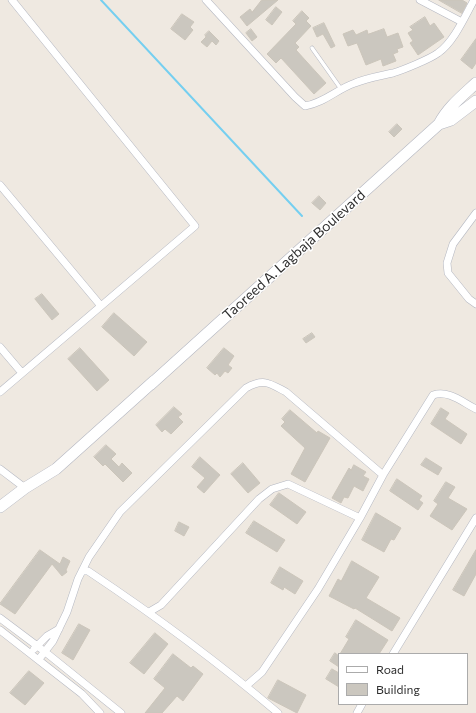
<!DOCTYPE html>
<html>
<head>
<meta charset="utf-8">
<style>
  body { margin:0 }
  #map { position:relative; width:476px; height:713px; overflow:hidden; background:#efe9e1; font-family:Commissioner,sans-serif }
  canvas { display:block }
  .legend { position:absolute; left:338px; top:653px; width:130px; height:52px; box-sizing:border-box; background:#fff; border:1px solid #ababab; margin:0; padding:5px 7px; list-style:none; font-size:12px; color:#2e2e2e }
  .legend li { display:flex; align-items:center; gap:8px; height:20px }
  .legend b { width:20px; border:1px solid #ababab }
</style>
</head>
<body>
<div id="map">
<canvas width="476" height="713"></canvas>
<ul class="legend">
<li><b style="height:5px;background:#fff"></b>Road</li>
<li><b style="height:11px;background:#cbc7bf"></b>Building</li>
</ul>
</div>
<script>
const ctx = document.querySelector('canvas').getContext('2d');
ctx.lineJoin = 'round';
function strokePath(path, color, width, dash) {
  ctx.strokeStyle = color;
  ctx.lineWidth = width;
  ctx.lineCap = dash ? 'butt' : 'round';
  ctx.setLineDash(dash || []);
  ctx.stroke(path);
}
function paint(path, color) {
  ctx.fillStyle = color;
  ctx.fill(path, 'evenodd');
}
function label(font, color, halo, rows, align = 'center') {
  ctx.font = font + ' Commissioner,sans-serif';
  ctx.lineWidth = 3;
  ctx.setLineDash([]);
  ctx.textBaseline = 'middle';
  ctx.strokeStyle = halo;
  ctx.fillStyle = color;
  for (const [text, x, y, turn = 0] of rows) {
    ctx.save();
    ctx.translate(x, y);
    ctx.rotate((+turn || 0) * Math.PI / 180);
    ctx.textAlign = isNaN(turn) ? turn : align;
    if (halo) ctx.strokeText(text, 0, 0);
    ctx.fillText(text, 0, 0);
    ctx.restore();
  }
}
strokePath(new Path2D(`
  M101 0 302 216`), '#75cff0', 2);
const building = new Path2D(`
  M262 0H278L247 26 240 17 250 9 252 12Z
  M439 0H462L467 3 462 13Z
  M276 7 282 12 272 25 266 20Z
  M302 11 309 18 306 21 311 26 295 43 299 47 296 50 326 83 314 94 281 58 276 63 267 54 296 24 293 21Z
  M182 14 194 22 190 27 193 30 185 40 171 29Z
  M425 17 430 26 434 23 444 37 418 55 410 43 413 41 408 33 413 30 410 27Z
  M324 23 335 46 331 48 323 34 317 37 313 28Z
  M251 29 257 37 252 41 246 33Z
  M384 29 387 37 398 33 403 47 397 49 398 52 393 54 396 61 383 66 381 59 366 65 357 43 348 46 343 34 353 30 356 35 367 30 368 34Z
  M209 31 219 41 216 45 212 41 207 47 201 42 206 37 205 35Z
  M476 39V63L472 69 461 60Z
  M397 124 402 129 394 137 389 132Z
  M319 196 326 203 320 210 312 203Z
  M42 294 59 314 52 320 35 299Z
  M114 313 147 342 134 356 102 327Z
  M312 333 315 337 306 343 303 339Z
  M80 348 109 380 97 391 68 359Z
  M224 348 234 356 228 365 232 368 228 373 225 371 220 377 217 373 215 375 207 368Z
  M174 407 182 414 178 417 183 422 171 434 165 429 162 432 156 425Z
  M441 408 449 413 445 419 467 434 461 444 431 424Z
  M290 410 317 433 318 431 330 438 305 482 291 474 305 448 281 426 285 422 282 419Z
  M106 445 116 454 111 459 119 467 122 463 132 473 123 482 105 464 103 466 94 457Z
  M200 457 220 475 204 493 197 487 205 478 192 467Z
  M426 458 442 468 438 475 421 465Z
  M243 463 260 483 248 493 231 474Z
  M354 465 366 472 363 476 369 479 363 491 354 486 348 498 344 497 341 503 332 498 349 468 351 470Z
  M397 479 422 496 419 500 423 503 418 510 390 491Z
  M446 482 455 487 448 498 467 509 452 530 430 516 438 504 434 501Z
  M279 493 306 512 297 524 270 505Z
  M376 513 401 528 394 540 391 539 384 552 362 540Z
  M254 521 285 540 277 552 246 533Z
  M179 522 189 527 184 536 175 531Z
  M40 550 60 564 63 557 70 561 66 570 67 572 62 576 52 564 15 614 0 604Z
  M476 550V574L464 596 453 590Z
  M352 561 379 577 366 598 400 618 392 631 355 608 354 609 329 596 338 579 341 581Z
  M280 567 303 581 295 594 284 587 283 590 271 583Z
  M356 620 388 640 379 654H340L349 639 346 637Z
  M79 624 90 630 73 660 62 653Z
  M155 633 168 644 144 674 130 663Z
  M335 653 339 656V667L330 661Z
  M173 654 191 668 193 666 203 674 183 701 177 696 162 713H145L165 688 154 679Z
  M332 669 339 673V687L326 679Z
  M29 671 44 683 25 705 10 693Z
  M278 680 306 695 297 713 268 698Z`);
paint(building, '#cbc7bf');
strokePath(building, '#cbc5ba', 1);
const lane = new Path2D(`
  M312 48 341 89`);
const street = new Path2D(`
  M206 0 295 97 305 106C324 103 337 89 355 83 367 78 380 76 393 73 403 70 430 59 438 53 454 42 465 16 474 0
  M420 0 462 22
  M0 185 101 306
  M476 213 453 244 447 263 448 273 469 299 476 304
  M0 347 22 373
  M0 392 195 226 12 0
  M0 469 25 488
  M82 571H88C154 615 218 662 278 713
  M149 612 161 605 259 499 272 489 288 484 360 518
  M0 618 44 651 121 713
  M0 630 82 694 100 713
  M34 649 47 636 59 629
  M393 654 476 518
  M39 659 53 641 67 612 78 579 89 557 120 512 246 388C264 378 269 383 286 392L383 475
  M246 686 262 672 318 589 360 518 383 475 433 395C449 390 462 402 476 409
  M357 713 362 704`);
const secondary = new Path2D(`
  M439 124 451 120 476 101
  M150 385 439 124C448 107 462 96 476 83
  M0 507 25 488 56 469 154 381`);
strokePath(lane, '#b4b7c1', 4.5);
strokePath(street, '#b4b7c1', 8);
strokePath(secondary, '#b4b7c1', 12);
strokePath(lane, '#fff', 3.5);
strokePath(street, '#fff', 7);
strokePath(secondary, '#fff', 11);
label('14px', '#2e2e2e', '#fff', [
  ["Taoreed A. Lagbaja Boulevard",294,255,-42]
]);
</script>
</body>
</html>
